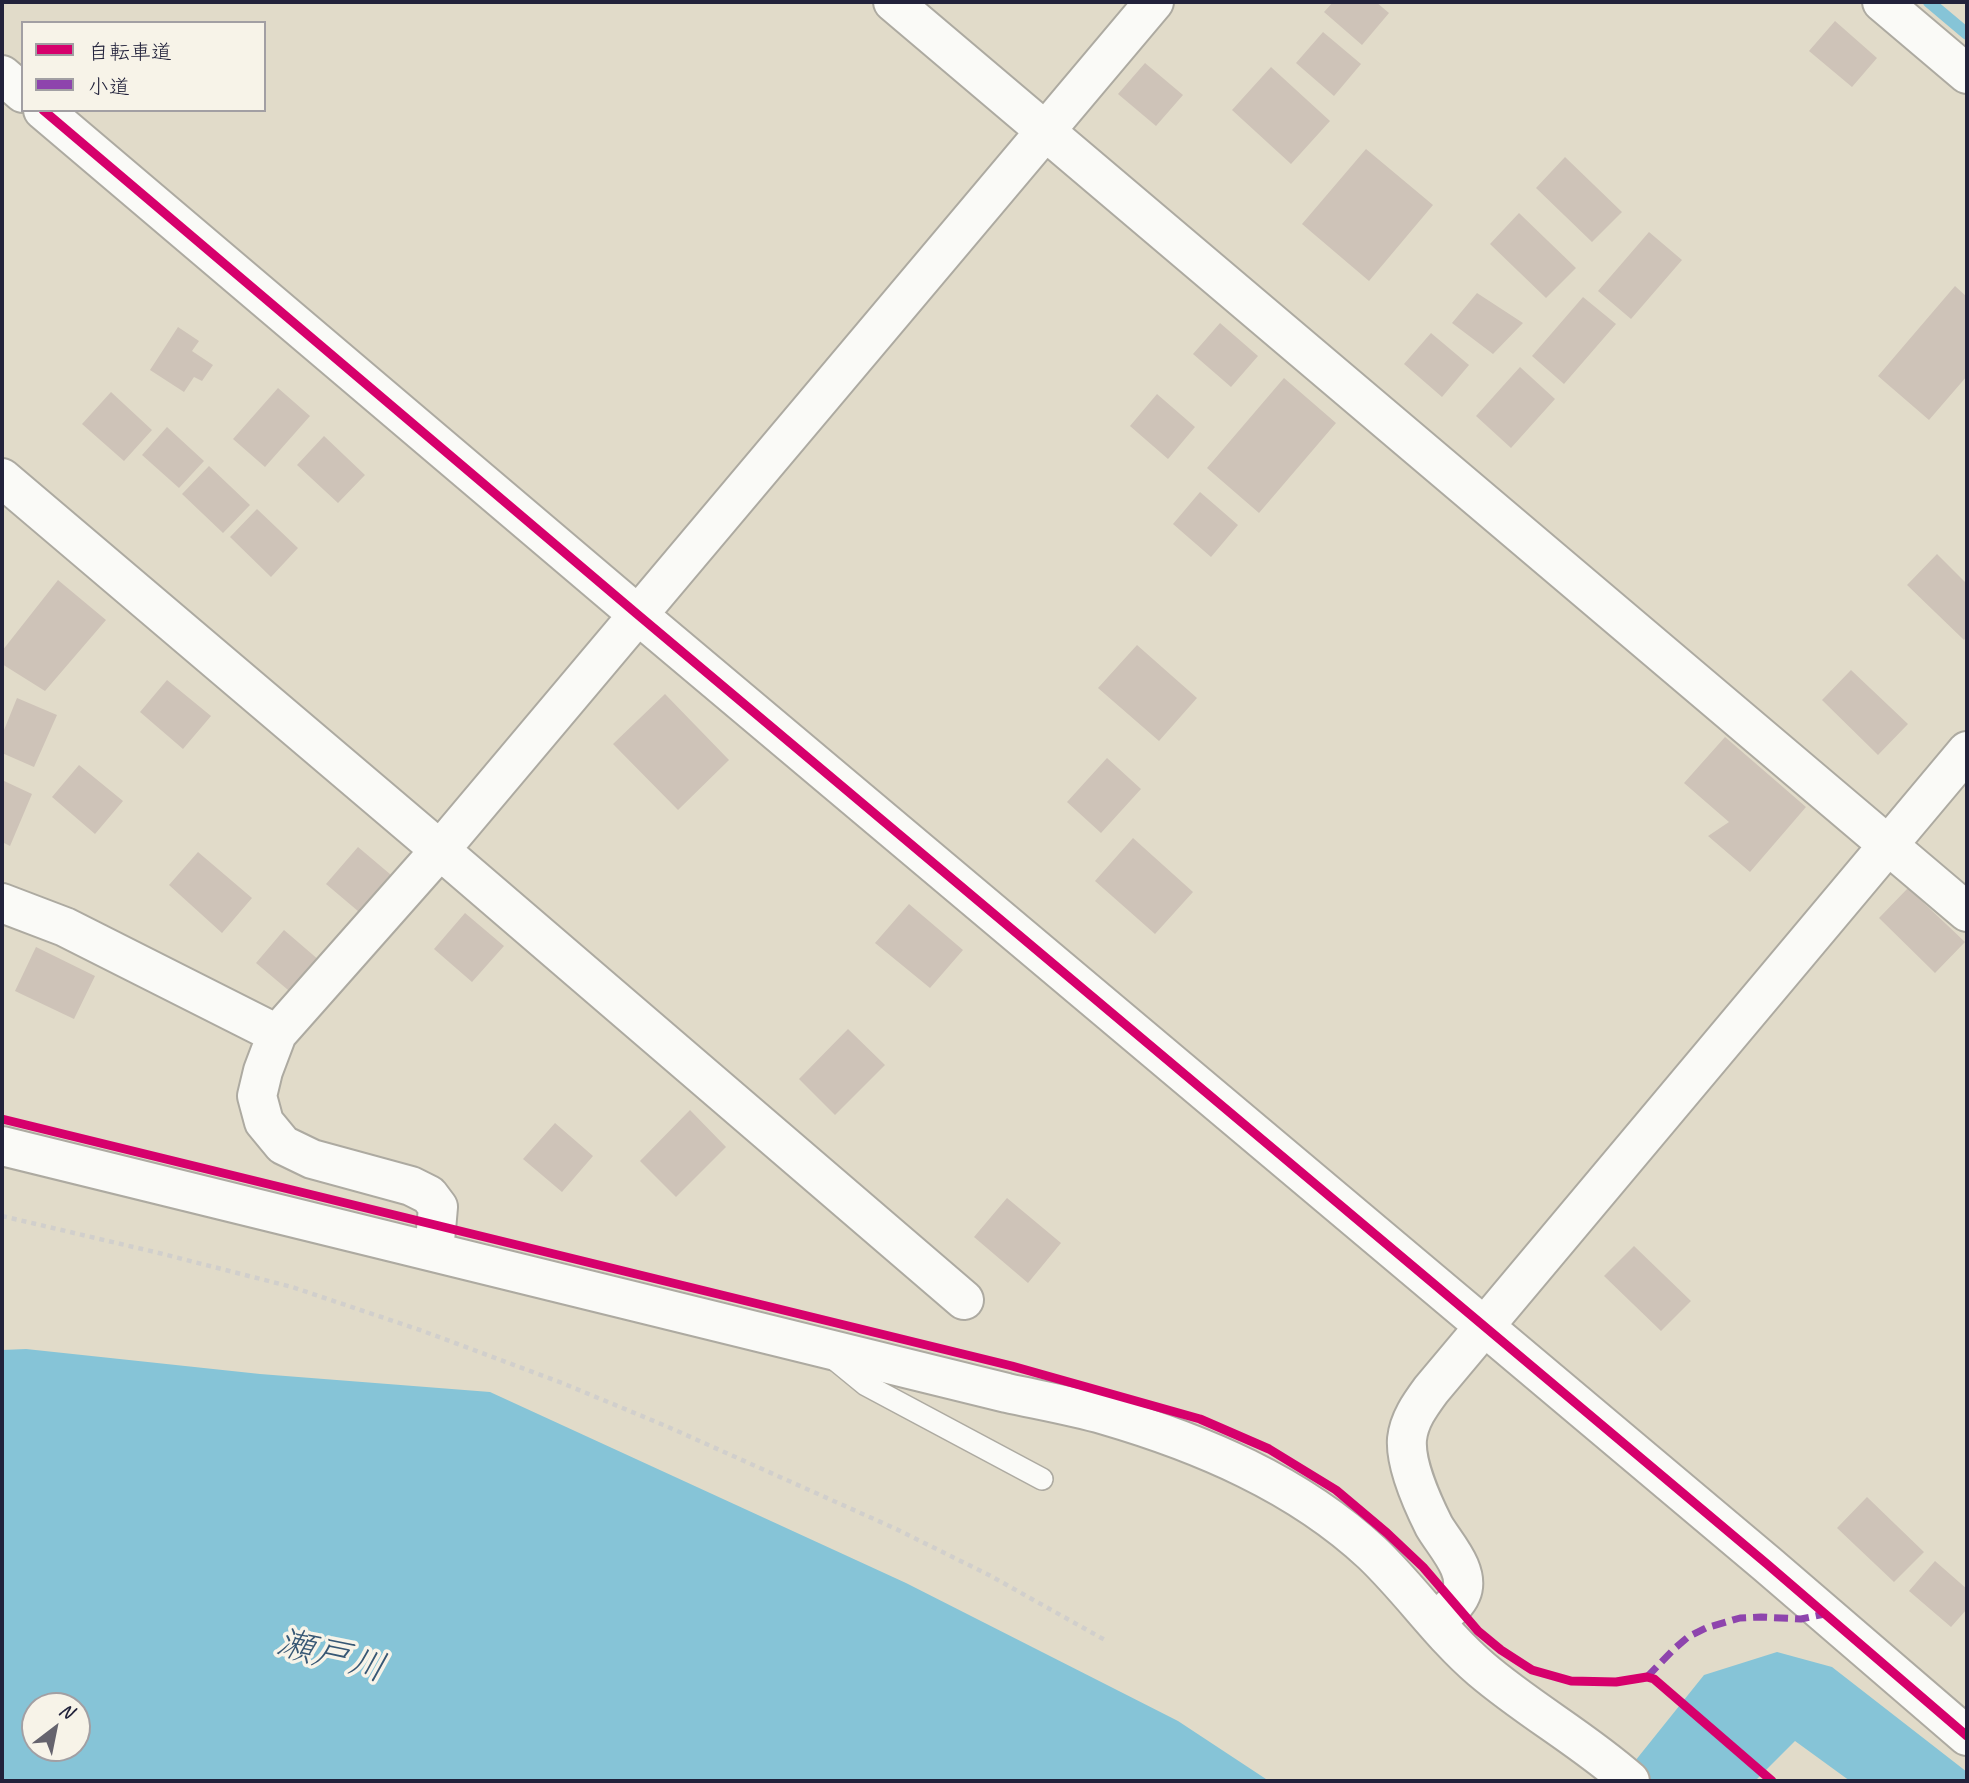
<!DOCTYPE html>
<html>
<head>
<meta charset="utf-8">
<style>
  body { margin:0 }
  #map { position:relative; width:1969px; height:1783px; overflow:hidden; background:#e1dbc9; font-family:Caveat,"Klee One",sans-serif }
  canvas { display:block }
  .frame { position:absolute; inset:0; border:4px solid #22223b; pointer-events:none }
  .legend { position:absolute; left:21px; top:21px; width:245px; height:91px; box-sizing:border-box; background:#f7f3e8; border:2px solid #a29fa3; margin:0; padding:9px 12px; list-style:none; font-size:21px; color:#22223b }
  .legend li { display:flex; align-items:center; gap:14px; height:35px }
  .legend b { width:35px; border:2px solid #a29fa3 }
  .north { position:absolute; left:21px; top:1692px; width:70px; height:70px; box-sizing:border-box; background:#f7f3e8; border:2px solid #a29fa3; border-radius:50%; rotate:32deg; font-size:19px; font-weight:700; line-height:28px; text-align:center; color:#22223b }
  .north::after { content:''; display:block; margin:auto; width:24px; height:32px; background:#65636d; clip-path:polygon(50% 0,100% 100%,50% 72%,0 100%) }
</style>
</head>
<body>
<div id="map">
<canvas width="1969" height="1783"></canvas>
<div class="frame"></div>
<ul class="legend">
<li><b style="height:9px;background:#d6006c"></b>自転車道</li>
<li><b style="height:9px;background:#8e44ad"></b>小道</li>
</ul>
<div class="north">N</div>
</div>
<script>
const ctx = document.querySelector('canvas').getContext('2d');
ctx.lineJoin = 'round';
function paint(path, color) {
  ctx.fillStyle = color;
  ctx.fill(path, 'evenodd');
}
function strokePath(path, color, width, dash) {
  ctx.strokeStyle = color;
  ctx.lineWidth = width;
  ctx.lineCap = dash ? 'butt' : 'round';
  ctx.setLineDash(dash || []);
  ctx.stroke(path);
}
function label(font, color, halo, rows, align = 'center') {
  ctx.font = font + ' Caveat,"Klee One",sans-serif';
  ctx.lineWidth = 7;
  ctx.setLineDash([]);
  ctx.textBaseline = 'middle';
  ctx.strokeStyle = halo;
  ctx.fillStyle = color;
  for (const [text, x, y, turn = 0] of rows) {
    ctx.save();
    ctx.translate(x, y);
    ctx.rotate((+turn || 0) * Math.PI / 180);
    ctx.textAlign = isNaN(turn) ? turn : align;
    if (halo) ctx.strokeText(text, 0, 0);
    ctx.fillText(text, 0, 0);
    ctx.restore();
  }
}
paint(new Path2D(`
  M26 1349 260 1374 490 1392 906 1583 1178 1721 1269 1781H2V1350ZM35 1706H77V1748H35Z
  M1777 1652 1832 1667 1967 1772V1781H1850L1795 1741 1755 1781H1619L1704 1675Z`), '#86c4d7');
strokePath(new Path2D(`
  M1929 2 1967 34`), '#86c4d7', 12);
paint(new Path2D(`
  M1333 2H1376L1389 13 1362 45 1324 12Z
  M1835 21 1877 58 1852 87 1809 51Z
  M1323 32 1361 64 1334 96 1296 63Z
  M1145 63 1183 95 1156 126 1118 94Z
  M1271 67 1330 121 1291 164 1232 110Z
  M1366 149 1433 205 1369 281 1302 224Z
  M1565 157 1622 212 1592 242 1536 188Z
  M1519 213 1576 268 1546 298 1490 244Z
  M1649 232 1682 260 1631 319 1598 291Z
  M1955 286 1967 297V376L1929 420 1878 376Z
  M1477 293 1523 323 1493 354 1452 323Z
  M1583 297 1616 324 1564 384 1532 356Z
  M1220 323 1258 356 1231 387 1193 354Z
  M178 327 199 341 192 351 213 365 202 381 194 377 184 392 150 370Z
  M1431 333 1469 365 1442 397 1404 364Z
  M1520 367 1555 399 1511 448 1476 416Z
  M1284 378 1336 423 1259 513 1207 468Z
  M278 388 310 416 265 467 233 439Z
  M111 392 152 430 124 461 82 424Z
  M1157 394 1195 427 1168 459 1130 426Z
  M167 427 204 461 179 488 142 455Z
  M324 436 365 475 338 503 297 465Z
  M209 466 250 505 223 533 182 494Z
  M1200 492 1238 525 1211 557 1173 524Z
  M257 509 298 548 271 577 230 537Z
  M1937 554 1967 584V636L1964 640 1907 585Z
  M58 580 106 620 45 691 2 664V651Z
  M1137 645 1197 698 1159 741 1098 688Z
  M1851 670 1908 724 1878 755 1822 700Z
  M167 680 211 716 183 749 140 712Z
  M665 694 729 760 678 810 613 744Z
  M17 698 57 715 34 767 2 753V735Z
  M1725 737 1806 807 1750 872 1708 836 1729 822 1684 783Z
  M1107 758 1141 789 1101 833 1067 802Z
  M79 765 123 801 95 834 52 797Z
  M2 780 32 794 10 846 2 842Z
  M1133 838 1193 892 1155 934 1095 881Z
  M358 847 397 880 365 917 326 884Z
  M198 852 252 898 222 933 169 885Z
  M1908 888 1965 942 1935 973 1879 918Z
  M909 904 963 950 930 988 875 943Z
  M465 913 504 946 472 982 434 949Z
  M284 930 327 967 300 1000 256 963Z
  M36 947 95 976 74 1019 15 991Z
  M848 1029 885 1065 835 1115 799 1079Z
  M690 1110 726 1147 676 1197 640 1161Z
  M555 1123 593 1156 562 1192 523 1159Z
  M1007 1198 1061 1243 1028 1283 974 1237Z
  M1634 1246 1691 1301 1661 1331 1604 1276Z
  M1867 1497 1924 1552 1894 1582 1837 1528Z
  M1935 1561 1967 1589V1609L1951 1627 1909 1591Z`), '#cec3b8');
const lane = new Path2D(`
  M833 1358 866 1385 1042 1479`);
const street = new Path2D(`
  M893 2 1967 912
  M2 75 23 93
  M43 110 637 614 1767 1564 1967 1736
  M2 478 440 850 964 1300
  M2 903 65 927 277 1034
  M2 1146 1007 1393C1039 1400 1073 1406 1105 1415 1201 1443 1298 1484 1372 1553 1411 1590 1441 1635 1481 1669 1529 1710 1584 1740 1630 1781
  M434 1252 438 1207 429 1195 411 1186 312 1159 283 1145 264 1122 257 1096 263 1071 277 1034 440 850 1154 2
  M1435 1621C1444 1613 1456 1606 1461 1594 1471 1571 1445 1545 1434 1526 1423 1504 1405 1464 1407 1439 1409 1420 1420 1405 1431 1390L1967 751`);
const secondary = new Path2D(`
  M1882 2 1967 74`);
strokePath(lane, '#adaaa1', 24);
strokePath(street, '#adaaa1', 42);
strokePath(secondary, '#adaaa1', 42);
strokePath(new Path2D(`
  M2 1216 159 1253 292 1287 420 1330 562 1383 666 1426 894 1528 989 1575 1105 1640`), '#d1cfcc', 4.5, [5, 5]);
strokePath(lane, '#fafaf7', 21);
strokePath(street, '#fafaf7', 38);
strokePath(secondary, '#fafaf7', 38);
strokePath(new Path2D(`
  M1647 1677 1674 1649 1688 1637 1706 1628 1740 1618 1761 1617 1801 1619 1825 1614`), '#8e44ad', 7, [14, 7]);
strokePath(new Path2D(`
  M43 110 637 614 1767 1564 1967 1736
  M2 1119 1012 1366 1200 1419 1269 1449 1336 1490 1387 1533 1423 1567 1478 1631 1501 1650 1532 1670 1571 1681 1616 1682 1647 1677 1654 1679 1772 1781`), '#d6006c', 9);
label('italic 37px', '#375774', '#f7f3e8', [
  ["瀬戸川",331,1657,15]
]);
</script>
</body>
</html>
